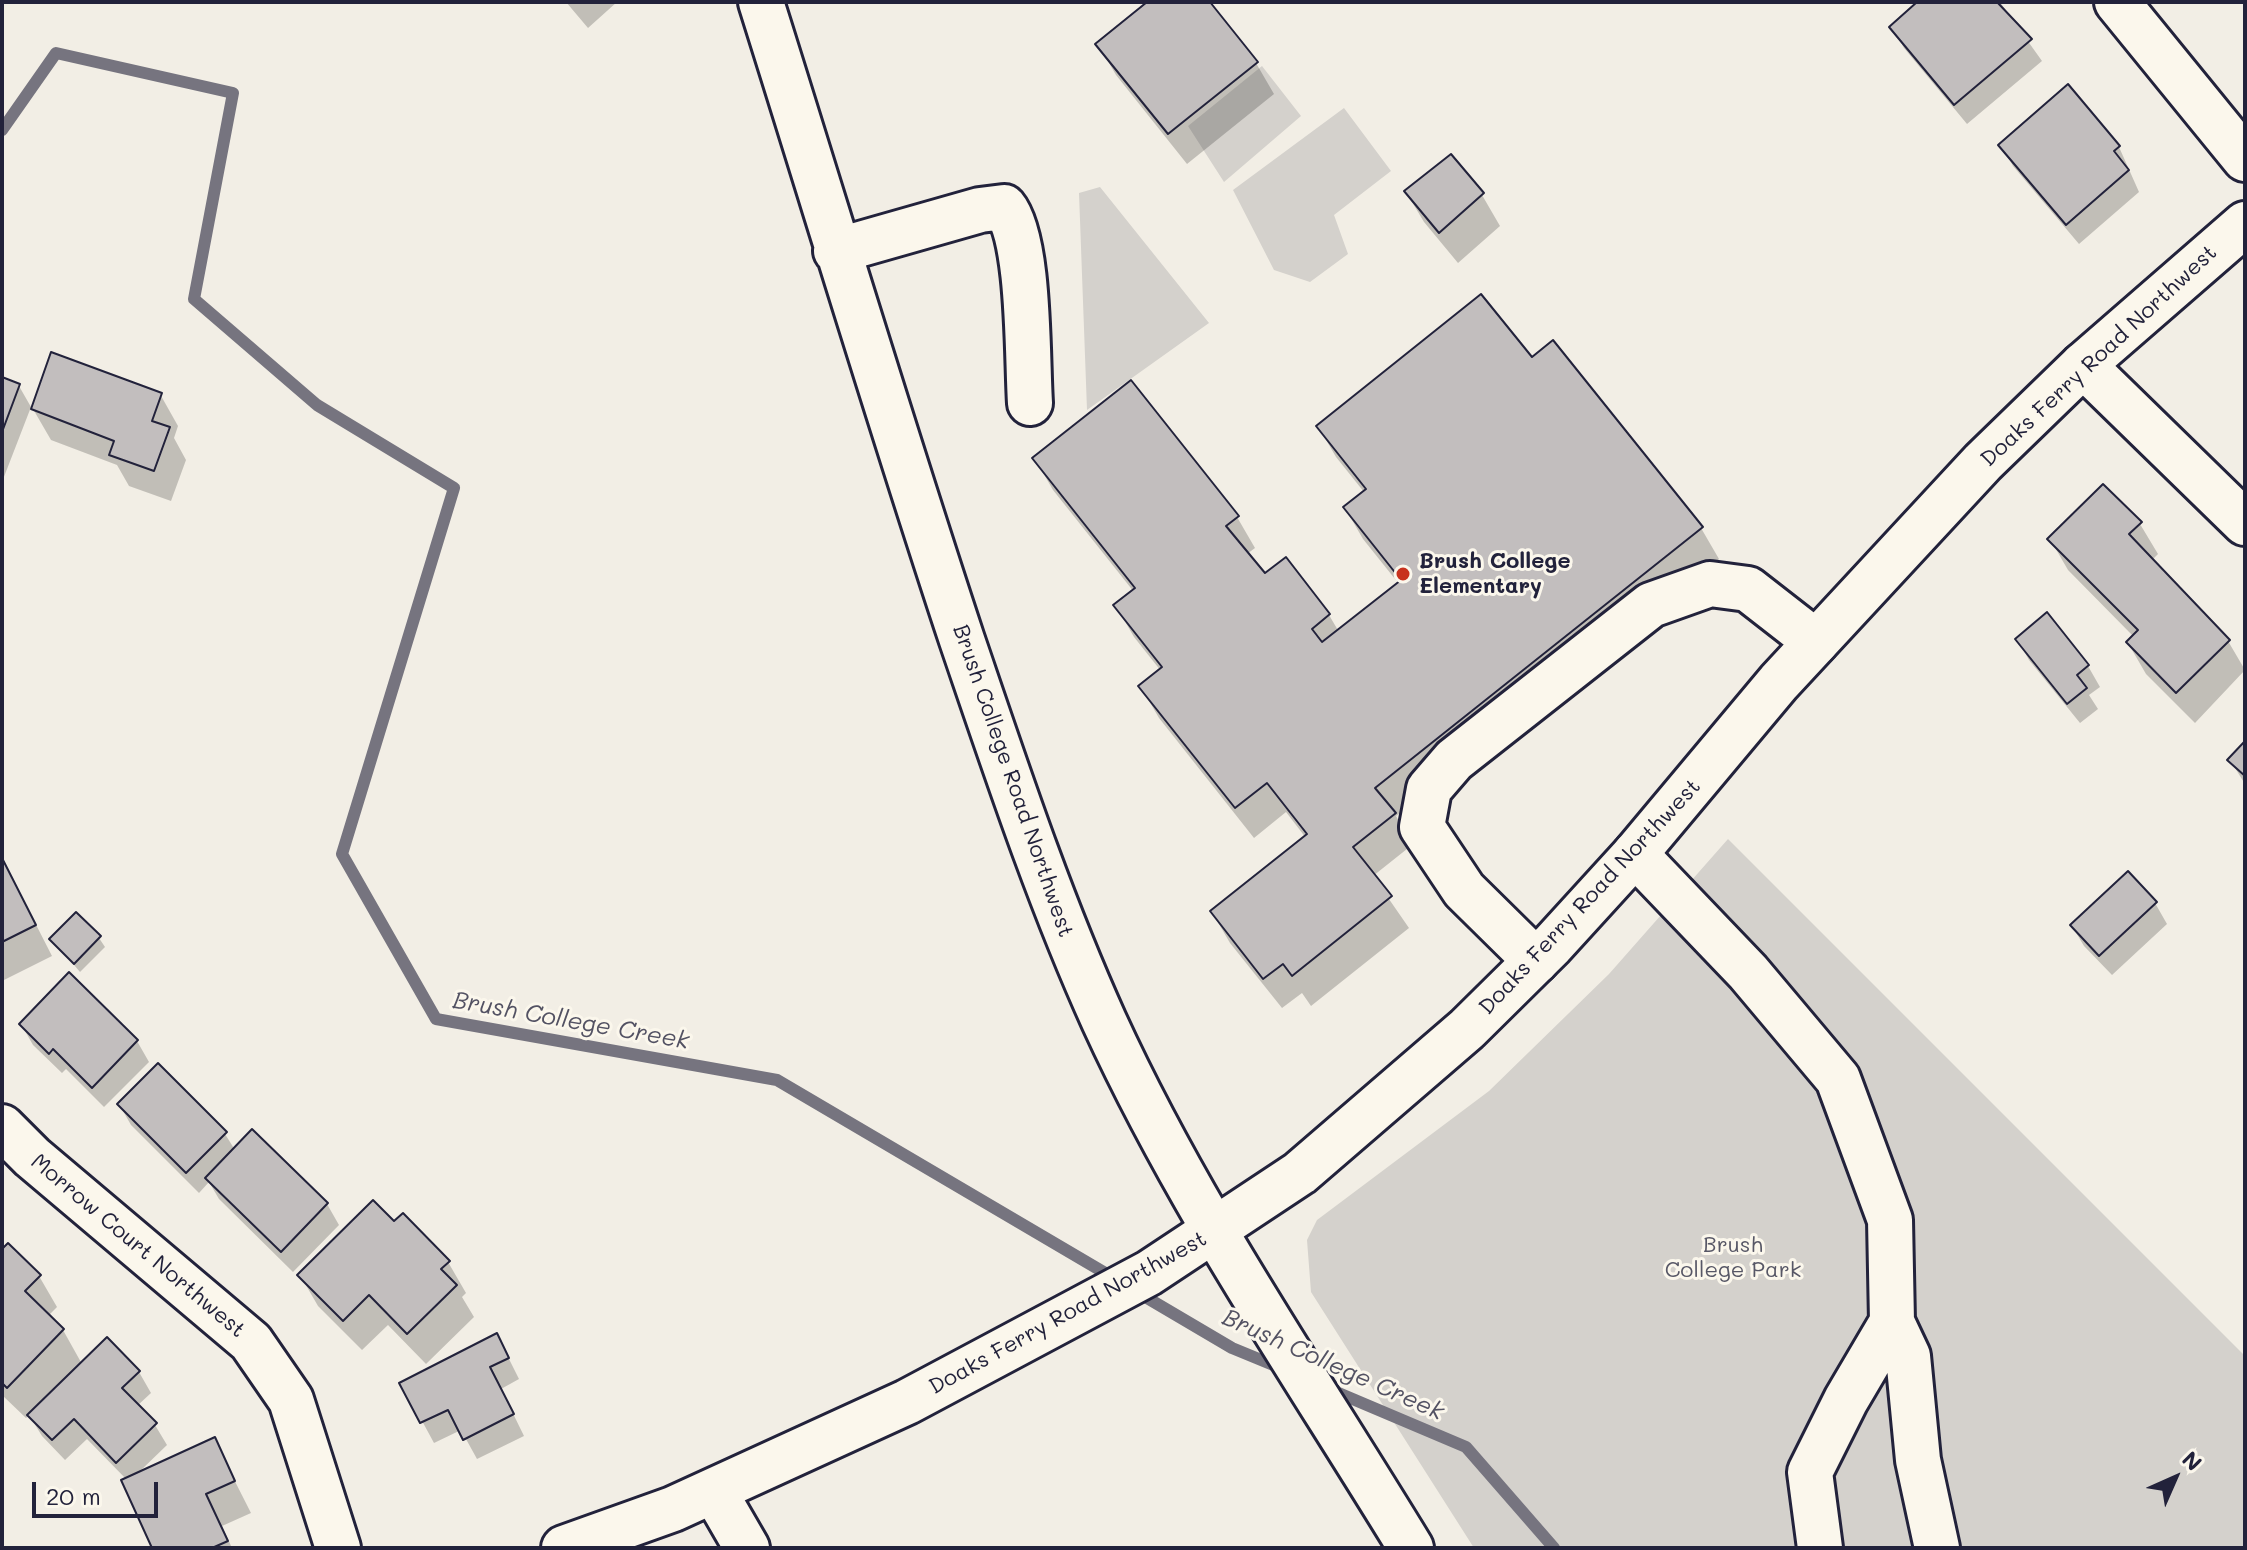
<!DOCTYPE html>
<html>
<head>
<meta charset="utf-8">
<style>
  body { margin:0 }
  #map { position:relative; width:2247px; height:1550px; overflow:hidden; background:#f2eee5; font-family:Mali,sans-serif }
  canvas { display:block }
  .frame { position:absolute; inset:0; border:4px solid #22223b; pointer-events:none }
  .north { position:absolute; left:2135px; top:1438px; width:80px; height:80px; -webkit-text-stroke:6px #fbf7ec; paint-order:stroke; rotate:45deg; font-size:22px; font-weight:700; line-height:32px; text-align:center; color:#22223b }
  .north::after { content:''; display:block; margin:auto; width:28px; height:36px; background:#22223b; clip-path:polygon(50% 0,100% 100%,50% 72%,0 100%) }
  .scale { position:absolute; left:32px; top:1482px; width:126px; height:36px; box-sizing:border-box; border:4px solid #22223b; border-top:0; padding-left:10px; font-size:24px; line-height:28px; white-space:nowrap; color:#22223b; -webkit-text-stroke:6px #fbf7ec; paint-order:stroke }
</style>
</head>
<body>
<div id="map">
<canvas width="2247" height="1550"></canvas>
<div class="frame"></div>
<div class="north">N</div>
<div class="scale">20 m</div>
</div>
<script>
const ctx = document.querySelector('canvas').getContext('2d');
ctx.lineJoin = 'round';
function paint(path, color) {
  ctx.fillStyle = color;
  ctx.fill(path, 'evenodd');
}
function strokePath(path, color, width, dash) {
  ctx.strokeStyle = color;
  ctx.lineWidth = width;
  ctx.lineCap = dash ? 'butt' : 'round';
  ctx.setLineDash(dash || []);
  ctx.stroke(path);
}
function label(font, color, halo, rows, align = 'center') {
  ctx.font = font + ' Mali,sans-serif';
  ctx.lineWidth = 6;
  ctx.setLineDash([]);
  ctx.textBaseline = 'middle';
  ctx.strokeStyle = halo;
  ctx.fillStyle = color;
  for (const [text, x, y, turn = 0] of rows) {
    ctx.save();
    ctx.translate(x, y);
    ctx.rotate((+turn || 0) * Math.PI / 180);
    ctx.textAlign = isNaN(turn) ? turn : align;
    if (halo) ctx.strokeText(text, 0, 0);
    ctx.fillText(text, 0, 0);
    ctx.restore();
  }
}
paint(new Path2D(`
  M1262 66 1301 116 1224 182 1188 126Z
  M1344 108 1391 171 1334 215 1348 254 1310 282 1274 270 1233 190Z
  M1100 187 1209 323 1087 410 1079 193Z
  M1728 839 2245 1356V1548H1474L1311 1292 1307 1240 1317 1220 1489 1091 1609 974Z`), '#d4d1cc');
paint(new Path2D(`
  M566 2H617L588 28Z
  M1151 2H1207L1256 63 1274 94 1187 164 1116 75 1098 44Z
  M1920 2H2000L2042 61 1967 124 1904 48 1892 27Z
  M2067 87 2119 147 2139 192 2079 244 2013 166 2001 145Z
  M1451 157 1482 195 1500 226 1458 263 1424 222 1406 192Z
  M1531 360 1701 528 1719 559 1396 816 1412 845 1373 876 1409 928 1311 1006 1302 993 1282 1008 1230 943 1212 912 1306 838 1286 812 1254 838 1159 718 1141 687 1161 671 1134 637 1116 606 1134 592 1053 490 1035 459 1237 517 1255 548 1247 554 1264 576 1329 615 1339 632 1399 584 1363 539 1345 508 1364 492 1336 457 1318 426Z
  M2 380 19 386 31 407 2 482Z
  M160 394 178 426 174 438 186 460 171 501 129 486 117 465 51 440 33 409Z
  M2140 524 2158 554 2152 560 2228 641 2245 670 2195 723 2146 674 2128 643 2134 637 2068 570 2050 539Z
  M2017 639 2088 666 2100 687 2089 695 2098 709 2080 723 2029 660Z
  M2245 743V784L2230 760Z
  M2 858 52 956 2 981Z
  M2155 903 2167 924 2112 975 2084 946 2072 926Z
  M99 938 105 947 80 972 52 939Z
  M69 975 137 1041 149 1062 104 1107 66 1069 62 1073 33 1045 21 1024Z
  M158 1066 225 1134 235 1150 327 1204 339 1225 293 1272 219 1199 209 1182 199 1193 131 1125 119 1104Z
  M2 1252 39 1276 57 1307 48 1316 63 1330 82 1364 139 1372 151 1393 137 1406 155 1425 167 1445 137 1474 214 1440 251 1513 222 1526 232 1548H154L127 1480 87 1439 65 1460 42 1436 29 1415 26 1418 2 1395Z
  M448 1262 466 1293 462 1297 474 1317 426 1364 388 1325 362 1350 318 1306 300 1275Z
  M508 1357 519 1379 501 1389 524 1436 477 1459 461 1430 434 1443 402 1384Z`), '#0003');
strokePath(new Path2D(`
  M2 130 56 53 233 93 194 299 317 405 454 488 342 854 436 1019 777 1080 1117 1280
  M1137 1292 1232 1348 1283 1369
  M1329 1389 1466 1447 1554 1548`), '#76747f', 12);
const building = new Path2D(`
  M1147 2H1210L1258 62 1168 134 1095 44Z
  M1917 2H1997L2032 39 1954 105 1889 27Z
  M2068 84 2120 146 2114 151 2129 170 2066 225 1998 145Z
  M1451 154 1484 193 1439 233 1404 191Z
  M1481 294 1532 357 1553 340 1703 527 1375 788 1396 813 1353 847 1392 896 1292 976 1283 964 1263 979 1210 911 1307 834 1267 783 1235 808 1138 686 1162 667 1113 605 1135 588 1032 458 1131 380 1239 516 1226 526 1265 573 1286 557 1330 614 1312 629 1322 642 1401 580 1343 507 1366 489 1316 426Z
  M51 352 162 393 152 421 170 427 154 471 109 455 114 441 31 409Z
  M2 377 20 384 2 432Z
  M2103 484 2142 522 2129 534 2230 640 2176 693 2126 642 2138 630 2047 539Z
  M2047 612 2089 665 2077 675 2087 688 2067 704 2015 639Z
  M2245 741V776L2227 760Z
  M2 858 36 925 2 942Z
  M2128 871 2157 902 2099 956 2070 925Z
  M76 912 101 936 74 964 49 939Z
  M69 972 138 1040 92 1088 53 1049 49 1054 19 1024Z
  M158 1063 227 1132 186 1173 117 1104Z
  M252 1129 328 1203 281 1252 205 1178Z
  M373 1200 394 1221 403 1213 450 1261 441 1269 457 1285 407 1334 369 1295 343 1321 297 1275Z
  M8 1243 41 1275 25 1291 64 1329 7 1388 2 1383V1249Z
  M497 1333 509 1358 490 1367 514 1414 463 1440 448 1410 420 1423 399 1383Z
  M107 1337 140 1371 122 1388 157 1423 116 1463 74 1419 52 1440 27 1415Z
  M215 1437 235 1481 206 1494 228 1541 212 1548H152L121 1480Z`);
paint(building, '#c2bebe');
strokePath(building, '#22223b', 2);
const minor = new Path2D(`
  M761 2C828 215 892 429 962 640 1006 769 1048 897 1104 1021 1189 1207 1305 1374 1411 1548
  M2117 2 2245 159
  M836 251 980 210 1004 207C1030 238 1027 357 1030 403
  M2083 365 2245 523
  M1635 854 1748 972 1838 1079 1890 1220 1892 1322 1908 1356 1918 1460 1937 1548
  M1536 961 1464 890 1422 827 1429 789 1454 760 1651 605 1710 584 1748 589 1816 642
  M2 1127 32 1157 251 1342 291 1400 338 1548
  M714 1491 747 1548
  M1820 1548 1810 1472 1846 1400 1892 1322`);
const major = new Path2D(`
  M564 1548 673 1509 907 1402 1149 1273 1300 1173 1467 1029 1552 945 1635 854 1779 682 1983 462 2083 365 2245 224`);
strokePath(minor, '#22223b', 50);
strokePath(major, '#22223b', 50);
strokePath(minor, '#fbf7ec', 44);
strokePath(major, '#fbf7ec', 44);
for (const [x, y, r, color] of [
  [1403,574,8,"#c8321e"]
]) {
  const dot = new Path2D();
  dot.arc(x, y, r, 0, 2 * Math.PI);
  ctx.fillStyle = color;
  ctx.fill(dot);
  strokePath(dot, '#fbf7ec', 3);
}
label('22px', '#22223b', '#fbf7ec', [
  ["Doaks Ferry Road Northwest",2099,356,-43],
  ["Brush College Road Northwest",1013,781,71],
  ["Doaks Ferry Road Northwest",1590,897,-47],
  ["Morrow Court Northwest",138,1246,40],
  ["Doaks Ferry Road Northwest",1068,1313,-29]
]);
label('bold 22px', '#22223b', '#fbf7ec', [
  ["Brush College",1419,561],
  ["Elementary",1419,586]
], 'left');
label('22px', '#575766', '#fbf7ec', [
  ["Brush",1733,1245],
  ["College Park",1733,1270]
]);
label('italic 24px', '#535263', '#fbf7ec', [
  ["Brush College Creek",571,1021,10],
  ["Brush College Creek",1333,1365,24]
]);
</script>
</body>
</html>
